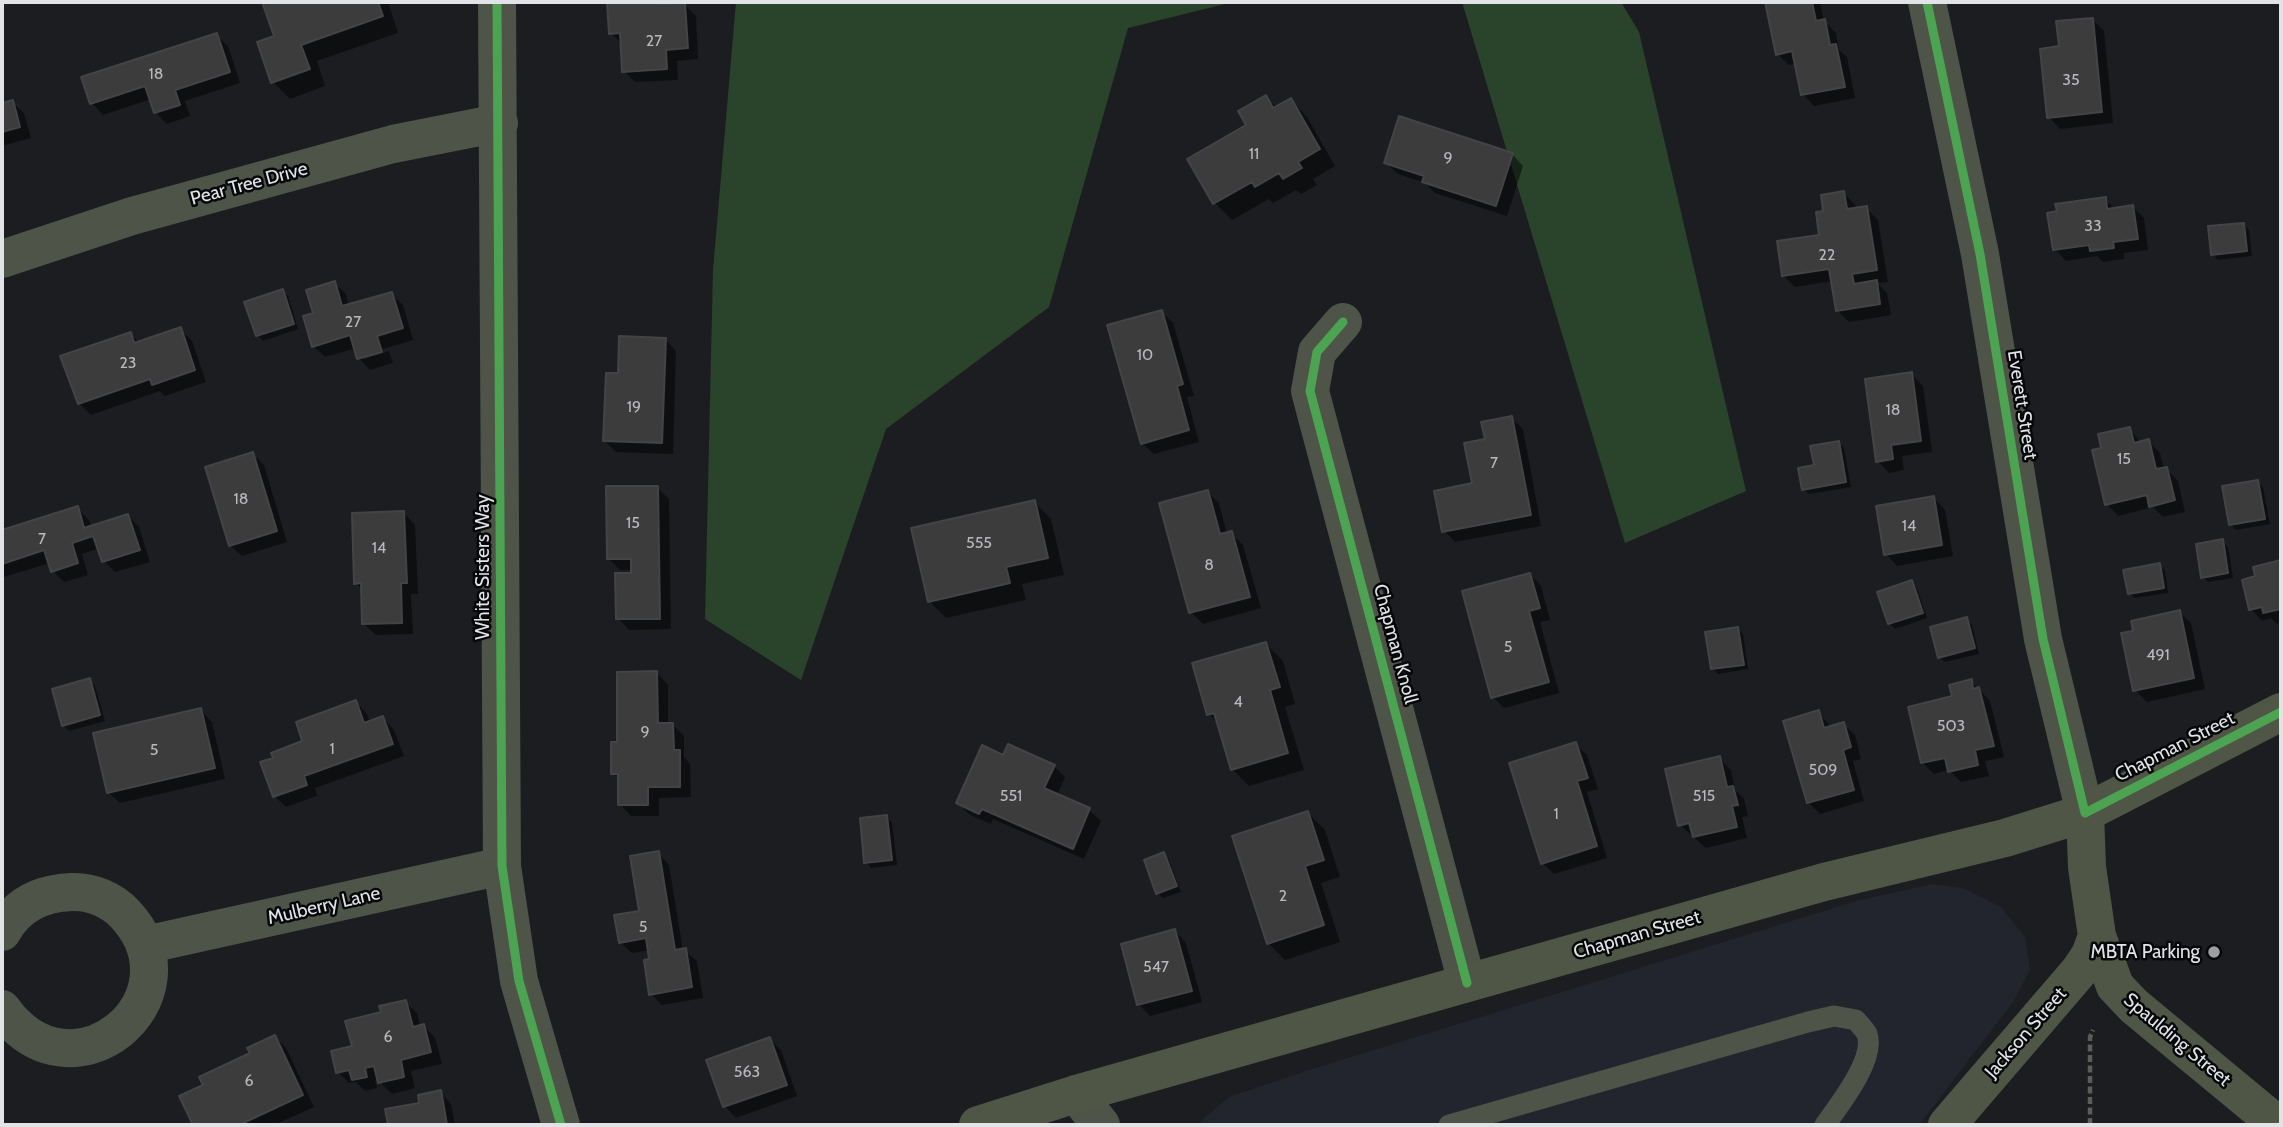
<!DOCTYPE html>
<html>
<head>
<meta charset="utf-8">
<style>
  body { margin:0 }
  #map { position:relative; width:2283px; height:1127px; overflow:hidden; background:#1c1d20; font-family:Cabin,sans-serif }
  canvas { display:block }
  .frame { position:absolute; inset:0; border:4px solid #e2e3e7; pointer-events:none }
</style>
</head>
<body>
<div id="map">
<canvas width="2283" height="1127"></canvas>
<div class="frame"></div>
</div>
<script>
const ctx = document.querySelector('canvas').getContext('2d');
ctx.lineJoin = 'round';
function paint(path, color) {
  ctx.fillStyle = color;
  ctx.fill(path, 'evenodd');
}
function strokePath(path, color, width, dash) {
  ctx.strokeStyle = color;
  ctx.lineWidth = width;
  ctx.lineCap = dash ? 'butt' : 'round';
  ctx.setLineDash(dash || []);
  ctx.stroke(path);
}
function label(font, color, halo, rows, align = 'center') {
  ctx.font = font + ' Cabin,sans-serif';
  ctx.lineWidth = 5;
  ctx.setLineDash([]);
  ctx.textBaseline = 'middle';
  ctx.strokeStyle = halo;
  ctx.fillStyle = color;
  for (const [text, x, y, turn = 0] of rows) {
    ctx.save();
    ctx.translate(x, y);
    ctx.rotate((+turn || 0) * Math.PI / 180);
    ctx.textAlign = isNaN(turn) ? turn : align;
    if (halo) ctx.strokeText(text, 0, 0);
    ctx.fillText(text, 0, 0);
    ctx.restore();
  }
}
paint(new Path2D(`
  M1933 884 1963 888 2001 907 2025 937 2030 970 2013 1002 1919 1125H1199L1202 1120 1229 1097 1309 1070 1860 900Z`), '#23252e');
paint(new Path2D(`
  M736 2H1233L1128 28 1049 307 886 429 801 680 705 619 713 270Z
  M1462 2H1621L1639 32 1746 491 1625 543Z`), '#2a442c');
paint(new Path2D(`
  M263 2H388L398 33 317 61 325 86 290 99 273 82 276 37Z
  M609 2H670V5L684 4 696 16 698 59 677 61 678 80 635 82 624 71 623 45 611 33Z
  M1767 2H1820L1824 21 1836 33 1839 50 1847 57 1855 98 1814 106 1803 94 1796 64 1789 65 1777 54Z
  M2092 19 2104 31 2113 123 2060 129 2049 117Z
  M216 35 228 46 240 83 185 101 190 116 167 124 155 112 151 99 103 115 92 103Z
  M1266 97 1277 108 1291 100 1307 117 1335 166 1313 179 1317 185 1301 194 1296 190 1273 203 1269 199 1232 220 1215 203 1249 126Z
  M12 102 24 113 31 138 2 146V105Z
  M1512 154 1523 166 1507 216 1435 193 1425 183 1398 174 1386 163Z
  M1844 193 1855 205 1856 210 1866 208 1878 220 1888 282 1877 283 1887 293 1891 315 1849 322 1838 311 1833 281 1795 287 1784 276 1821 236 1825 212Z
  M2105 199 2115 209 2133 207 2144 218 2148 250 2124 253V259L2103 262 2097 256 2066 261 2055 249Z
  M2244 225 2249 230 2252 256 2218 260 2213 254Z
  M334 283 346 294 349 306 391 294 403 305 413 340 364 355V359L389 351 393 363 370 370 359 358 356 348 325 357 313 346 315 314Z
  M282 291 288 296 298 329 263 341 258 335Z
  M1162 312 1173 323 1194 396 1187 397 1199 442 1154 454 1142 443Z
  M180 329 192 341 206 382 165 396 160 391 91 415 79 403 130 334 140 343Z
  M665 339 676 351 673 454 616 452 605 441 619 375Z
  M1911 374 1923 386 1932 452 1902 456 1904 470 1889 473 1878 461Z
  M1511 418 1523 429 1541 526 1455 542 1444 531 1474 485 1487 440Z
  M2129 428 2141 443 2148 441 2160 453 2164 470 2166 469 2178 481 2185 512 2163 517 2153 507 2118 516 2107 504 2103 449Z
  M1838 443 1844 448 1851 487 1809 494 1803 489Z
  M252 454 264 465 287 542 242 556 230 545Z
  M2257 482 2263 487 2270 524 2236 530 2231 525Z
  M657 488 669 499 671 629 629 630 618 618 633 570H620L609 559Z
  M1207 492 1219 503 1227 534 1231 533 1243 545 1261 608 1203 624 1191 612Z
  M1934 498 1945 510 1953 556 1897 566 1886 554Z
  M1034 502 1051 519 1064 575 1022 584 1026 600 946 618 929 601Z
  M77 508 89 520 91 527 128 516 139 527 150 562 115 572 104 561 100 548 82 554 88 575 64 582 53 571 50 563 4 577 2 575V532Z
  M404 513 415 525 418 594H411L413 634 376 635 364 624 363 590 356 583Z
  M2222 541 2228 547 2233 578 2208 582 2203 577Z
  M2281 562V622L2277 624 2271 618 2262 621 2251 609 2257 578 2255 569Z
  M2159 565 2165 570 2168 593 2135 598 2129 593Z
  M1530 574 1541 586 1550 620 1540 622 1559 693 1504 708 1493 697Z
  M1912 582 1917 588 1927 618 1895 629 1889 623Z
  M2179 612 2191 623 2205 689 2147 702 2135 690V632Z
  M1967 619 1972 625 1979 654 1945 662 1939 657Z
  M1738 629 1743 634 1748 669 1718 674 1713 669Z
  M1266 644 1283 661 1295 704 1285 707 1304 770 1249 786 1232 769 1220 725 1209 714Z
  M657 673 668 685V725H673L684 736V757L690 764 691 797 659 798V816H631L620 804V780L613 773 619 743Z
  M90 680 95 686 105 721 69 731 63 725Z
  M1971 681 1990 701 2004 757 1985 761 1989 776 1961 782 1949 770 1934 774 1923 763 1954 698Z
  M356 702 367 714 370 723 383 718 394 730 404 756 315 788 317 796 286 807 274 796 304 742Z
  M200 710 212 722 225 779 120 803 108 792Z
  M1818 712 1831 727 1843 724 1855 735 1861 759 1853 761 1864 801 1820 814 1809 803Z
  M1575 744 1587 755 1598 789 1587 792 1607 858 1554 874 1542 863Z
  M1004 758 1054 766 1065 777 1057 796 1089 810 1101 821 1084 859 993 819 991 824 970 815 958 803Z
  M1719 758 1731 770 1735 790 1744 799 1748 816 1742 817 1747 838 1706 848 1680 825Z
  M1308 813 1325 830 1340 877 1321 883 1340 942 1285 960 1268 943Z
  M887 817 892 823 897 865 871 868 866 862Z
  M658 853 669 865 683 950 697 961 703 998 662 1005 651 994 650 950 632 953 620 942 641 912Z
  M1164 854 1169 860 1181 892 1163 898 1158 893Z
  M1175 931 1186 943 1202 1002 1150 1016 1139 1004Z
  M405 1002 417 1013 420 1027 424 1026 435 1038 442 1064 411 1071 415 1088 392 1094 380 1082 379 1079 375 1080 377 1088 365 1091 356 1082 349 1083 338 1072 354 1047 383 1013Z
  M275 1037 286 1048 314 1107 274 1125H195L182 1096 205 1086Z
  M770 1039 781 1050 797 1096 736 1118 725 1106Z
  M440 1092 451 1104 455 1125H390L387 1111 421 1104Z`), '#0007');
const building = new Path2D(`
  M262 2H378L383 16 301 45 310 69 271 83 257 42 274 36Z
  M607 2H659V4L685 3 688 48 666 50 667 69 622 72 620 33 609 34Z
  M1765 2H1812L1816 21 1825 19 1830 45 1836 44 1845 87 1801 95 1792 51 1776 55Z
  M2093 18 2102 112 2047 118 2040 49 2059 46 2056 21Z
  M217 33 230 72 175 90 180 105 154 113 145 86 90 104 81 77Z
  M1266 95 1273 108 1291 98 1320 149 1298 162 1302 168 1283 179 1279 173 1255 187 1252 182 1213 204 1187 159 1246 125 1238 111Z
  M13 100 20 127 2 132V103Z
  M1399 116 1513 153 1496 206 1422 182 1424 176 1384 163Z
  M1844 191 1847 209 1867 206 1877 270 1852 274 1854 284 1877 280 1880 304 1836 311 1829 269 1782 276 1777 241 1819 235 1816 212 1823 211 1821 195Z
  M2106 197 2107 209 2133 205 2138 239 2113 242 2114 248 2090 251 2089 245 2053 250 2047 213 2057 211 2055 204Z
  M2244 223 2247 251 2211 255 2208 226Z
  M335 281 342 306 392 292 403 328 377 336 382 352 357 359 350 335 312 347 303 316 313 313 306 290Z
  M283 289 294 324 256 336 244 302Z
  M1162 310 1183 384 1177 386 1189 430 1141 444 1107 325Z
  M181 327 195 370 152 385 150 379 78 404 60 356 131 332 134 343Z
  M619 336 666 338 662 443 603 441 606 373H618Z
  M1912 372 1921 441 1891 445 1893 459 1876 462 1865 379Z
  M1512 416 1531 515 1442 532 1434 491 1472 483 1464 443 1485 439 1481 422Z
  M2130 427 2134 443 2149 439 2156 469 2167 467 2175 500 2149 507 2147 495 2105 505 2092 450 2101 448 2098 434Z
  M1839 441 1846 482 1802 490 1798 468 1814 465 1810 446Z
  M253 452 277 531 229 546 205 467Z
  M2258 480 2265 519 2229 525 2222 486Z
  M606 486H658L660 619H616L615 573H631V559H607Z
  M1208 490 1220 534 1232 531 1250 597 1189 613 1159 503Z
  M1934 496 1942 545 1884 555 1876 506Z
  M1035 500 1048 558 1006 567 1010 583 928 602 911 528Z
  M78 506 84 528 128 514 140 550 102 562 93 536 72 543 78 563 51 572 44 550 2 564V530Z
  M404 511 407 583H401L402 623 362 624 361 583 354 584 352 513Z
  M2223 539 2228 573 2201 578 2196 544Z
  M2281 560V609L2263 613 2262 607 2249 610 2242 580 2255 576 2253 567Z
  M2160 563 2164 588 2128 594 2123 570Z
  M1530 573 1540 608 1529 611 1549 682 1491 698 1462 591Z
  M1912 580 1923 613 1888 624 1877 592Z
  M2180 610 2194 678 2133 691 2121 633 2133 631 2131 621Z
  M1967 617 1975 648 1938 658 1930 627Z
  M1738 627 1744 665 1711 669 1705 632Z
  M1266 642 1280 687 1270 690 1288 753 1231 770 1214 713 1207 715 1192 663Z
  M657 671 658 723H673L674 750H680V787H648V805H618V774H611V742H617V672Z
  M90 678 100 715 62 726 52 689Z
  M1972 679 1973 689 1979 687 1994 746 1975 750 1978 765 1948 772 1945 758 1921 763 1908 707 1952 696 1949 685Z
  M356 700 364 723 383 716 393 744 304 776 307 785 273 797 260 762 273 758 271 753 302 741 296 722Z
  M201 708 215 768 107 793 93 733Z
  M1819 710 1824 728 1844 722 1851 747 1843 750 1854 790 1807 803 1783 721Z
  M1576 742 1588 778 1577 781 1597 846 1541 864 1509 763Z
  M1008 744 1055 765 1044 788 1090 808 1073 849 982 809 979 814 956 803 982 745 1003 755Z
  M1720 756 1727 787 1733 786 1738 805 1732 806 1737 827 1693 837 1689 823 1678 826 1665 769Z
  M1308 811 1324 860 1305 866 1324 925 1267 944 1232 836Z
  M887 815 892 860 864 863 860 818Z
  M659 851 675 950 686 948 692 987 649 995 644 960 649 959 646 938 619 943 614 915 639 911 630 856Z
  M1164 852 1177 886 1156 894 1144 860Z
  M1175 929 1192 991 1137 1005 1121 944Z
  M406 1000 413 1027 424 1024 431 1052 401 1060 404 1077 378 1083 374 1066 365 1068 367 1077 352 1080 349 1070 336 1073 331 1051 352 1046 345 1021 381 1012 379 1006Z
  M275 1035 303 1095 239 1125H193L179 1096 203 1085 199 1077 250 1053 247 1048Z
  M770 1037 787 1085 723 1107 706 1060Z
  M441 1090 447 1125H388L385 1109 419 1103 418 1095Z`);
paint(building, '#3c3c3d');
strokePath(building, '#444346', 2);
strokePath(new Path2D(`
  M2090 1125V1037L2093 1030`), '#5a5e56', 4.5, [7, 3.5]);
strokePath(new Path2D(`
  M1449 1125 1808 1022 1834 1016 1856 1020C1859 1024 1865 1030 1867 1034 1876 1059 1839 1105 1825 1125`), '#4e5447', 21);
strokePath(new Path2D(`
  M497 2 502 866 519 981 561 1125
  M1927 2 1980 254 2043 639 2085 813
  M2 259 132 216 393 144 499 123
  M1343 322 1317 352 1310 391 1467 983
  M2 932C17 904 42 893 72 892 91 891 112 900 125 914 203 998 72 1108 2 1009
  M145 945 502 866
  M1076 1094 1101 1125`), '#4e5447', 38);
strokePath(new Path2D(`
  M2085 813 2087 867 2097 936 2115 986 2134 1006 2278 1125
  M978 1125 1076 1094 1824 882 2005 838 2085 813 2281 712
  M1947 1125 2080 970 2090 955 2097 936`), '#505645', 38);
strokePath(new Path2D(`
  M497 2 502 866 519 981 561 1125
  M1927 2 1980 254 2043 639 2085 813 2281 712
  M1343 322 1317 352 1310 391 1467 983`), '#4ca352', 9);
for (const [x, y, r, color] of [
  [2214,952,7,"#9d9ea1"]
]) {
  const dot = new Path2D();
  dot.arc(x, y, r, 0, 2 * Math.PI);
  ctx.fillStyle = color;
  ctx.fill(dot);
  strokePath(dot, '#060709', 2.5);
}
label('16px', '#b8b9bc', null, [
  ["27",654,41],
  ["18",156,74],
  ["35",2071,80],
  ["11",1254,154],
  ["9",1448,158],
  ["33",2093,226],
  ["22",1827,255],
  ["27",353,322],
  ["10",1145,355],
  ["23",128,363],
  ["19",634,407],
  ["18",1893,410],
  ["15",2124,459],
  ["7",1494,463],
  ["18",241,499],
  ["15",633,523],
  ["14",1909,526],
  ["7",42,539],
  ["555",979,543],
  ["14",379,548],
  ["8",1209,565],
  ["5",1508,647],
  ["491",2158,655],
  ["4",1238,702],
  ["503",1951,726],
  ["9",645,732],
  ["1",332,749],
  ["5",154,750],
  ["509",1823,770],
  ["551",1011,796],
  ["515",1704,796],
  ["1",1556,814],
  ["2",1283,896],
  ["5",643,927],
  ["547",1156,967],
  ["6",388,1037],
  ["563",747,1072],
  ["6",249,1081]
]);
label('19px', '#e2e3e7', '#060709', [
  ["Pear Tree Drive",249,184,-15],
  ["Everett Street",2022,405,81],
  ["White Sisters Way",483,567,-90],
  ["Chapman Knoll",1395,644,75],
  ["Chapman Street",2175,747,-27],
  ["Mulberry Lane",324,906,-13],
  ["Chapman Street",1637,935,-16],
  ["Jackson Street",2026,1033,-49],
  ["Spaulding Street",2177,1040,40]
]);
label('19px', '#e2e3e7', '#060709', [
  ["MBTA Parking",2200,952]
], 'right');
</script>
</body>
</html>
